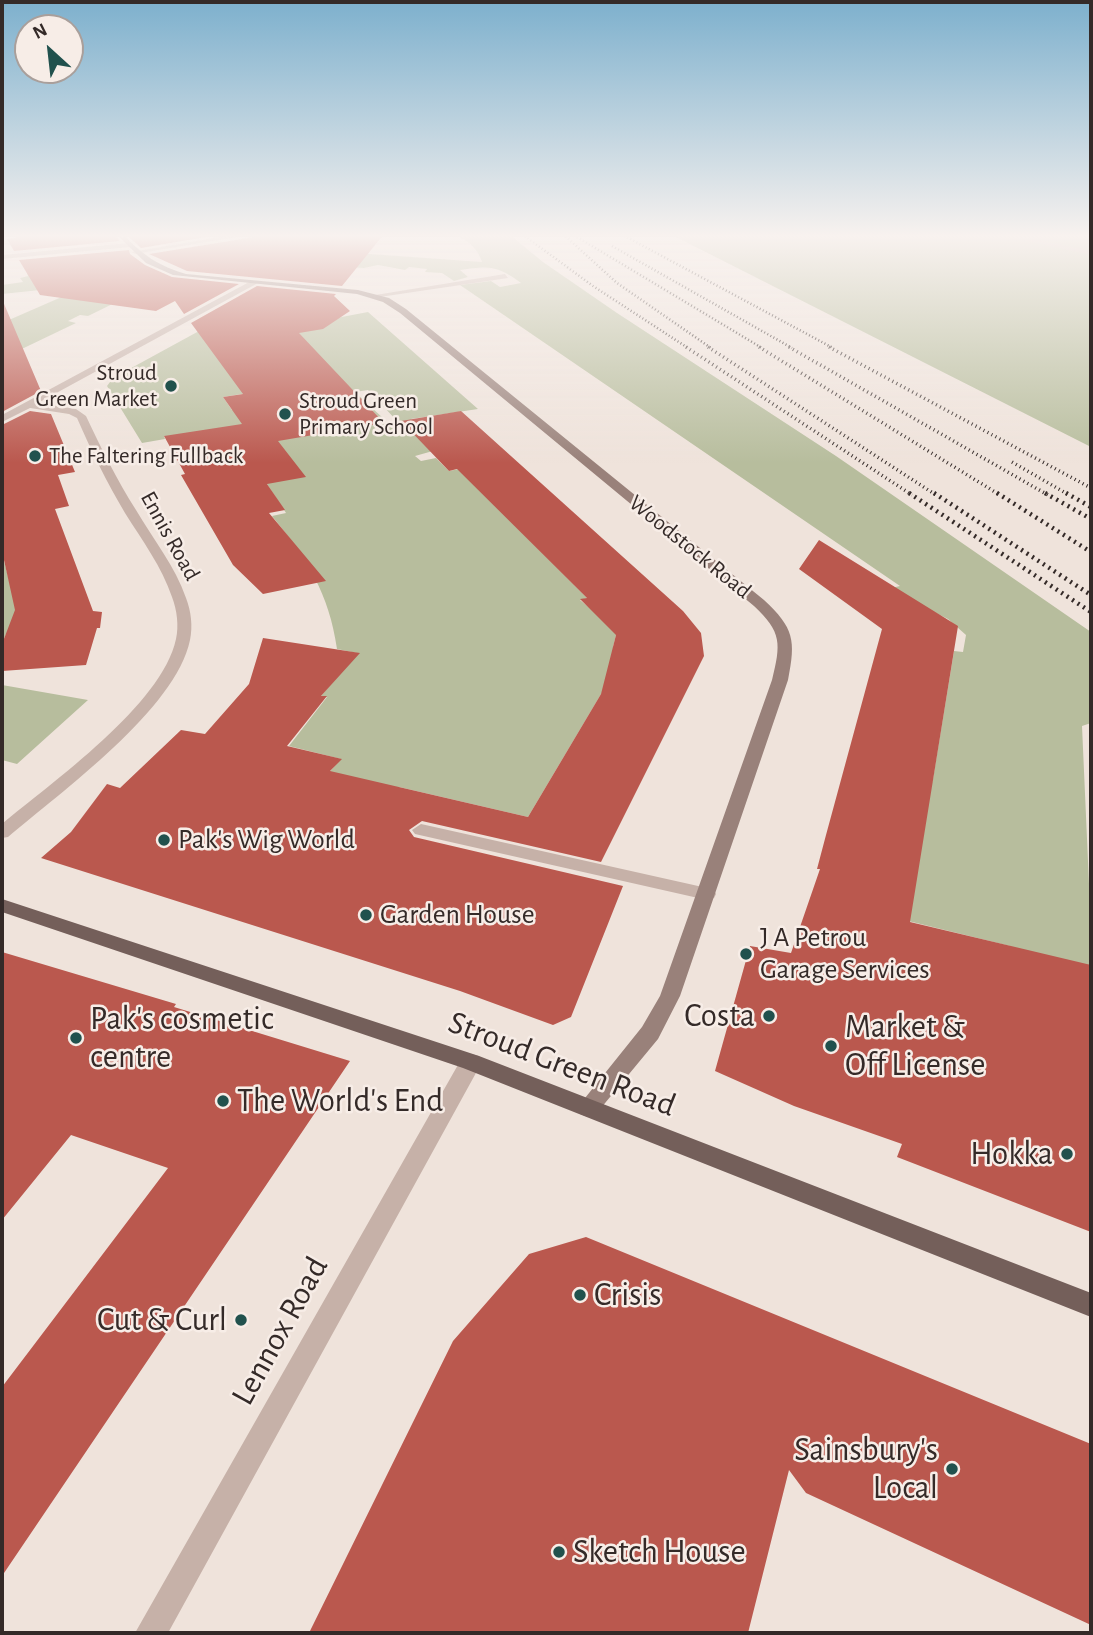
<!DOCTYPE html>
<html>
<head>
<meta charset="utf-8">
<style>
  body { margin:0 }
  #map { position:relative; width:1093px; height:1635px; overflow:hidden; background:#efe3db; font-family:"Alegreya Sans",sans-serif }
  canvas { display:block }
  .frame { position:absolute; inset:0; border:4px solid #342a28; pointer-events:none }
  .north { position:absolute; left:14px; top:14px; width:70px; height:70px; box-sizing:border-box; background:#f7ede7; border:2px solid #a99f9b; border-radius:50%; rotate:333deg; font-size:19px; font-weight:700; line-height:28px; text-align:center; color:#342a28 }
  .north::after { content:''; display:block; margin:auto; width:24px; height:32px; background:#21514d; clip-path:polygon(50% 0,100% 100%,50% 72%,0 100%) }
</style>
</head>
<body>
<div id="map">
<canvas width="1093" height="1635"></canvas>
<div class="frame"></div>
<div class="north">N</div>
</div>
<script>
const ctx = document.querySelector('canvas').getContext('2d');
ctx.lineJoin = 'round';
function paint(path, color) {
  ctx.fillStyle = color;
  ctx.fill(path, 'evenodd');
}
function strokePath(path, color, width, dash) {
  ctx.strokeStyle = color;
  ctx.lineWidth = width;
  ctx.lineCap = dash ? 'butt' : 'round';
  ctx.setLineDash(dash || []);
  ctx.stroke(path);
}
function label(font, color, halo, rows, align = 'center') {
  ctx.font = font + ' "Alegreya Sans",sans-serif';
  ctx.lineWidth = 5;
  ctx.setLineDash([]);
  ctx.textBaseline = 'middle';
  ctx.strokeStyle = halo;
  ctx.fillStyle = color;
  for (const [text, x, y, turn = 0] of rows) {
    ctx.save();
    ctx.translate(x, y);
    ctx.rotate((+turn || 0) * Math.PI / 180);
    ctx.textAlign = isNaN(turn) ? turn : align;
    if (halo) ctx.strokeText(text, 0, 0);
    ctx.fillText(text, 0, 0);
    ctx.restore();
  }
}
paint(new Path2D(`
  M454 234H509L543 262 617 313 836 456 1091 632V723L1082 726 1091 929V1050L1005 1020 1010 946 892 917 933 779 954 651 963 652 966 635 948 619 887 589 900 586 460 285 491 281 500 287 521 283C496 265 489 266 460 270L468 277 454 281 442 273 425 272 427 269 409 267 405 270 378 265 364 268 347 267 314 250 482 262C477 247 468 241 454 234Z
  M670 234H1091V447Z
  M112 262H118L129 271 99 274 104 280 148 285 157 281 166 283 133 294 88 316 80 315 68 321 76 323 3 358 14 360 2 366V323L89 285 2 294V285L23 282 20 278 28 276 27 273 36 272 40 278 74 274 70 268H94L97 271 110 270 108 266 113 265Z
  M368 312 478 409 411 419 440 449 415 456 421 461 436 458 449 471 459 469 587 598 580 600 621 634 616 635 613 647 635 649 610 679 528 817 399 787 285 822 341 759 289 746 327 697 321 696 357 653 337 649C329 593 307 559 272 516L286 513 267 484 164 436 165 439 142 443 107 386 113 378 210 325C222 361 220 372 254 392L223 397 232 410 353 392 284 335 331 319ZM368 390 397 421 370 425 367 422 384 419 355 392Z
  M2 553 22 631 6 634 2 644Z
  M2 685 88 700 17 764 2 760Z`), '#b7bd9d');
paint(new Path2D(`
  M13 234H113L120 241 14 251 7 239 16 238Z
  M126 234H223L141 248Z
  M257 234H384L342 286 187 271 149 254 254 237Z
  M129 250 130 254 145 265 172 277 239 284 184 314 175 301 156 311 40 295 19 260Z
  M257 286 336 294 334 296 350 311 323 329 299 333 384 423 278 441 306 477 267 484 285 510 269 513 326 581 263 594 233 565 181 475 185 474 164 436 242 424 223 397 243 394 191 323Z
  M2 299 41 391 2 412Z
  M30 411 51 414 75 472 58 475 69 506 55 509 93 611 102 612 100 628H97L86 665 2 671V644L15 610 2 551V425Z
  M461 411 683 611 701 633 704 656 601 862 422 821 409 830 414 837 623 886 571 1017 553 1025 460 991 41 858 71 832 107 784 120 788 181 730 205 734 249 684 263 638 360 653 321 696H327L287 746 342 759 330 771 528 817 601 694 616 635 580 599 587 598 457 469 449 471 401 421Z
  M819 540 958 626 910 922 1091 965V1232L897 1157 902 1144 794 1106 715 1071 750 946 791 953 820 869H817L826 835 882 629 799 569Z
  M2 952 176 1004 174 1007 350 1061 2 1576V1387L168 1168 71 1135 2 1220Z
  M586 1237 1091 1444V1625L806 1493 789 1470 748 1633H309L453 1341 529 1254Z`), '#ba584e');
paint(new Path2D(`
  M997 234H1010L1091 251V255Z
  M505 274 508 278 373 298 369 296Z
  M421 824 707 888 714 890 716 894 714 898 707 900 415 834 412 830Z`), '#c6b1a8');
paint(new Path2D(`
  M238 234H254L135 254 131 252Z
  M128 243 131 247 2 259V255Z
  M251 281 258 283 38 403 76 409 86 416C101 448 117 480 136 510 153 539 175 566 186 598 191 611 193 626 190 640 176 709 61 792 8 837L2 838V824C52 782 162 705 176 639 179 626 177 610 172 597 162 567 142 540 125 513 107 483 91 450 77 418L69 414 30 408 2 422V415Z
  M471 1054 479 1056 482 1062 168 1633H135L463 1056Z`), '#c6b1a8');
paint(new Path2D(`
  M116 234H123C141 254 160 267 186 274L358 290 389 298 406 309 764 600C794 628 796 640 788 680L680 996 658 1039 596 1114 588 1117 580 1114 577 1108 642 1027 660 996 772 680C781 644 782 632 754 606L400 313 383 302 357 294 173 275 146 263Z`), '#99817a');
paint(new Path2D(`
  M2 899 479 1056 1091 1293V1317L463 1068 2 912Z`), '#745f5a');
strokePath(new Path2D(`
  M522 234 593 286 688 348
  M563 234 617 283 711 348
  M621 234 833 348
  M577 237 762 348
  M612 246 792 348`), '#342a28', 2.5, [1, 2.5]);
strokePath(new Path2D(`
  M686 347 912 495
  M708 347 936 495
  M759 347 1000 495
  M789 347 1048 495
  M829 347 1091 488
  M1012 462 1069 495`), '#342a28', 3.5, [1, 3.5]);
strokePath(new Path2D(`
  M909 493 1091 612
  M934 493 1091 595
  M997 493 1091 552
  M1045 493 1091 519
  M1066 493 1091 507`), '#342a28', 4.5, [2, 4.5]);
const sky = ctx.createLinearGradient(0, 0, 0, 463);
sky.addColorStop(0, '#7db0cd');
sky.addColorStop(0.51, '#f8f2ef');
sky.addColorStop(1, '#f8f2ef00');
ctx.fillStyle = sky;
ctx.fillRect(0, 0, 1093, 463);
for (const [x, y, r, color] of [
  [171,386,7,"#21514d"],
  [285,414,7,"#21514d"],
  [35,456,7,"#21514d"],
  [164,840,7,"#21514d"],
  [366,915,7,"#21514d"],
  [746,954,7,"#21514d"],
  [769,1016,7,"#21514d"],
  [76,1038,7,"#21514d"],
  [831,1046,7,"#21514d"],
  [223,1101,7,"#21514d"],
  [1067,1154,7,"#21514d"],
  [580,1295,7,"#21514d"],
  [241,1320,7,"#21514d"],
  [952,1469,7,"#21514d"],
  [559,1552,7,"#21514d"]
]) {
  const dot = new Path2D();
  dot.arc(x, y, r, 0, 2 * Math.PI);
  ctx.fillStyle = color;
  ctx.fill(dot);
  strokePath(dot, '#f7ede7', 2.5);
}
label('23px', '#342a28', '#f7ede7', [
  ["Stroud",157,373,"right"],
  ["Green Market",157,399,"right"],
  ["Stroud Green",299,401],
  ["Primary School",299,427],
  ["The Faltering Fullback",49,456]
], 'left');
label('23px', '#342a28', '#f7ede7', [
  ["Ennis Road",170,536,61],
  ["Woodstock Road",690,547,39]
]);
label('28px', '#342a28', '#f7ede7', [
  ["Pak's Wig World",178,840],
  ["Garden House",380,915],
  ["J A Petrou",760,938],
  ["Garage Services",760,970]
], 'left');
label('33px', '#342a28', '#f7ede7', [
  ["Costa",755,1016,"right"],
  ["Pak's cosmetic",90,1019],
  ["centre",90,1057],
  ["Market &",845,1027],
  ["Off License",845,1065],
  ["The World's End",237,1101],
  ["Hokka",1053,1154,"right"],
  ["Crisis",594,1295],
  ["Cut & Curl",227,1320,"right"],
  ["Sainsbury's",938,1450,"right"],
  ["Local",938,1488,"right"],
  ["Sketch House",573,1552]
], 'left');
label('33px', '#342a28', '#f7ede7', [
  ["Stroud Green Road",562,1064,21],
  ["Lennox Road",280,1331,-61]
]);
</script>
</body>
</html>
